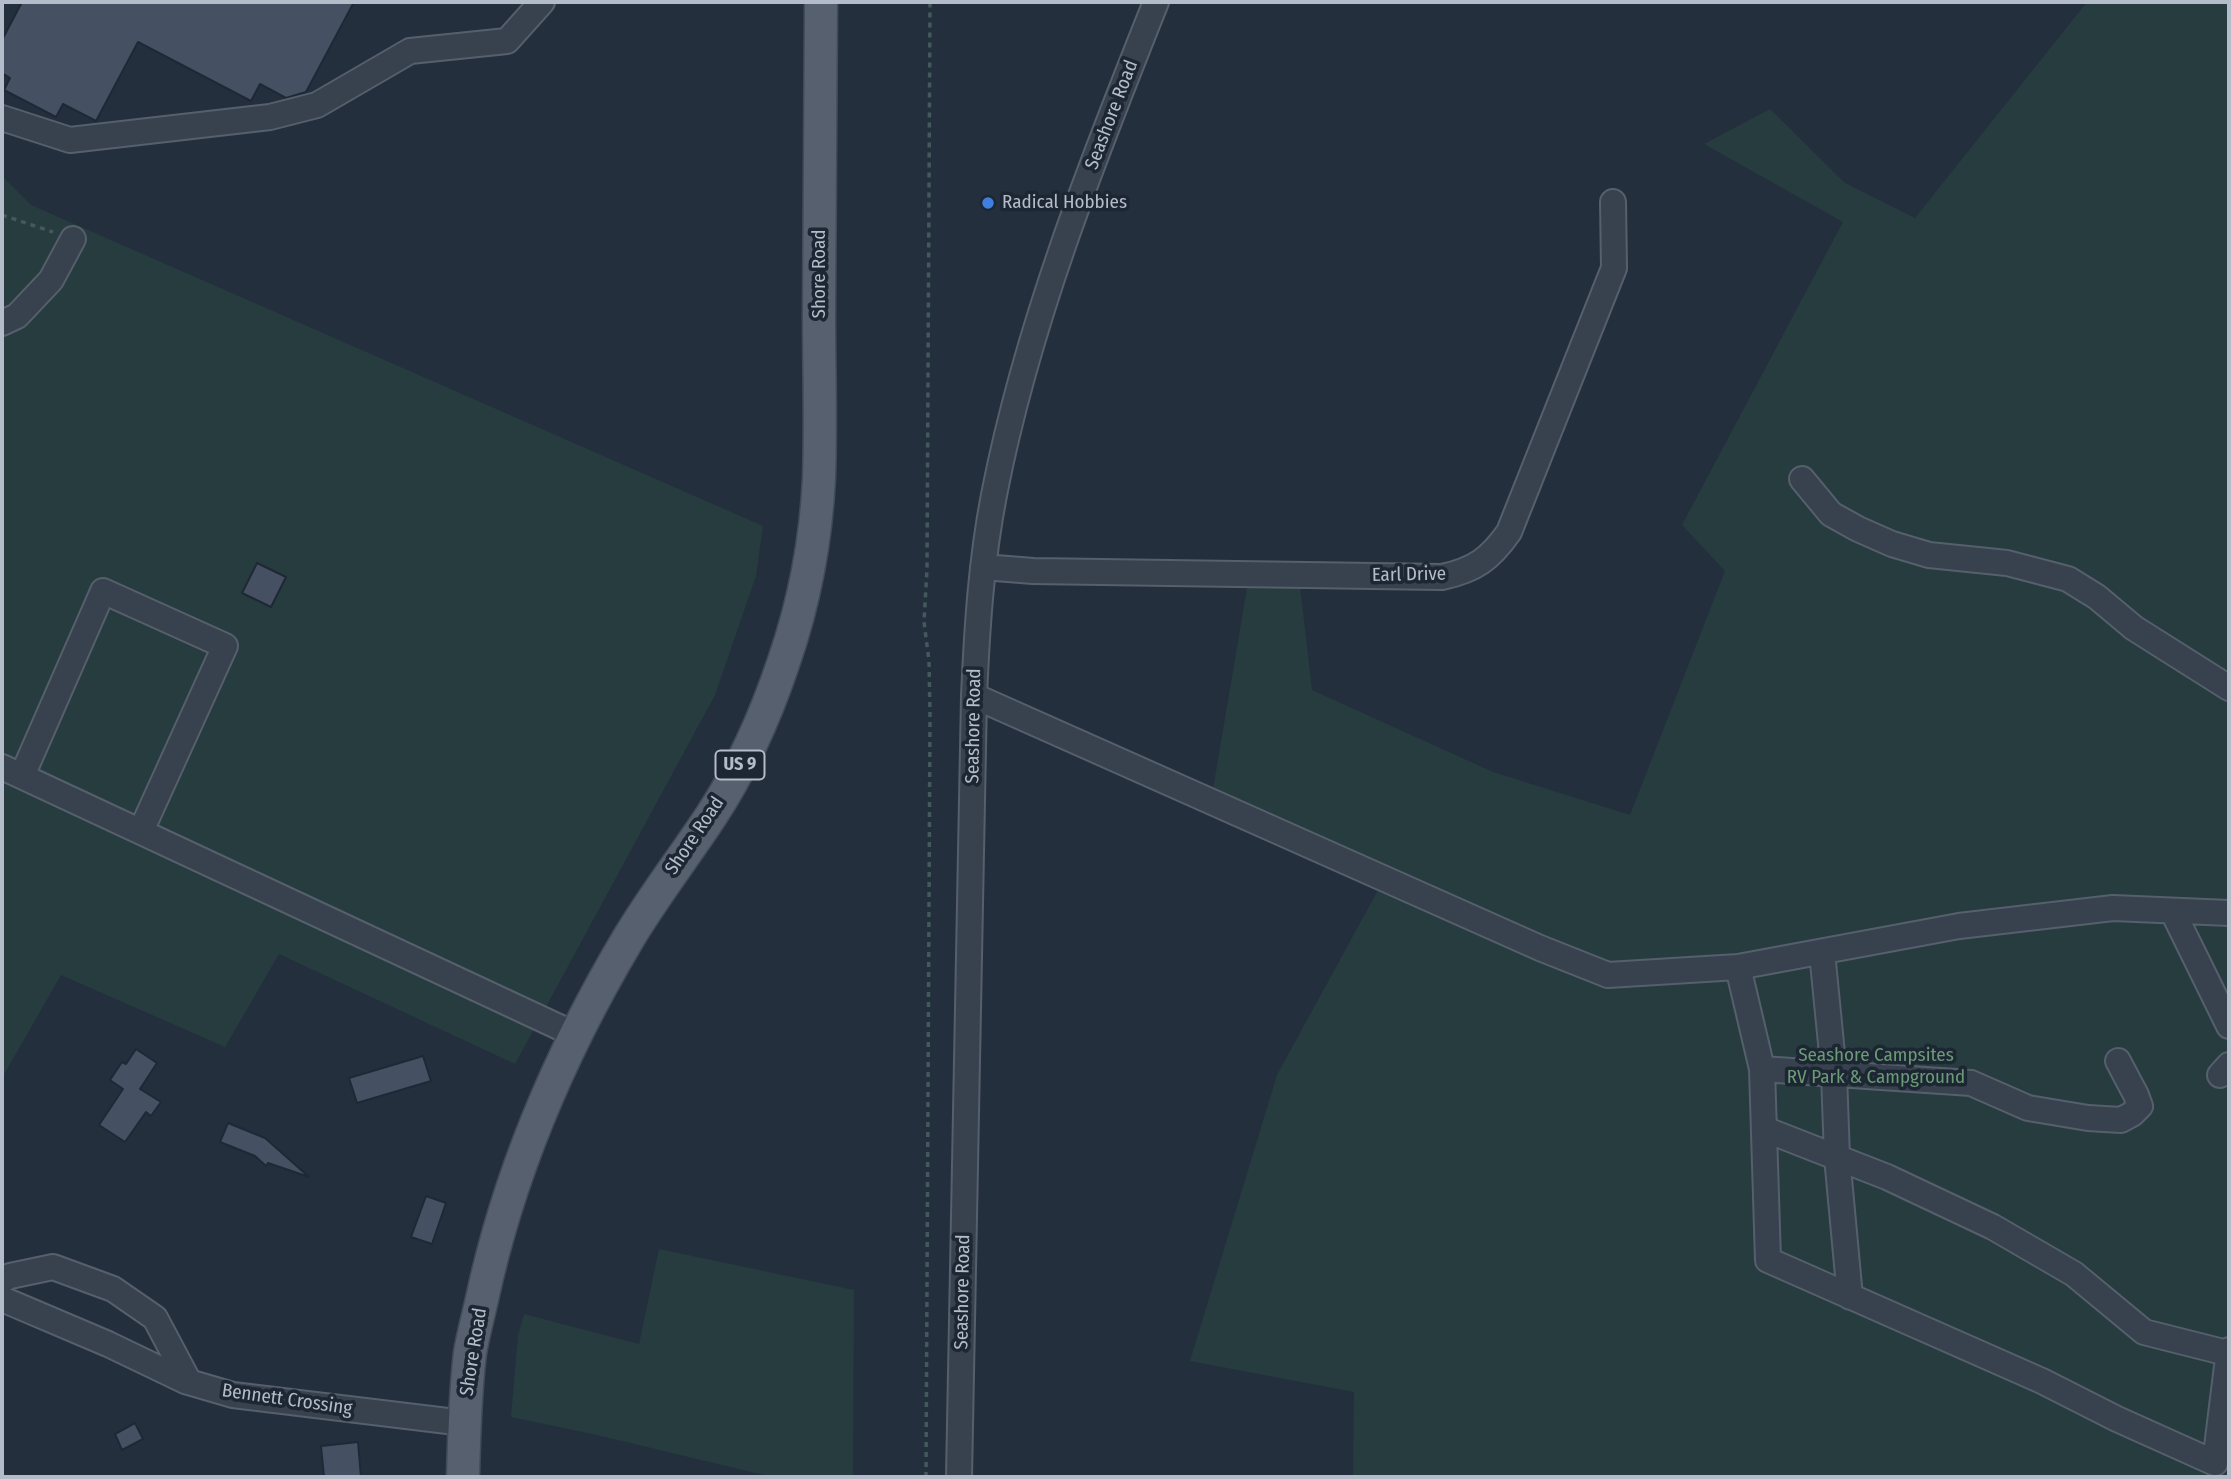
<!DOCTYPE html>
<html>
<head>
<meta charset="utf-8">
<style>
  body { margin:0 }
  #map { position:relative; width:2231px; height:1479px; overflow:hidden; background:#242f3e; font-family:"Fira Sans Condensed",sans-serif }
  canvas { display:block }
  .frame { position:absolute; inset:0; border:4px solid #b4bcc9; pointer-events:none }
</style>
</head>
<body>
<div id="map">
<canvas width="2231" height="1479"></canvas>
<div class="frame"></div>
</div>
<script>
const ctx = document.querySelector('canvas').getContext('2d');
ctx.lineJoin = 'round';
function paint(path, color) {
  ctx.fillStyle = color;
  ctx.fill(path, 'evenodd');
}
function strokePath(path, color, width, dash) {
  ctx.strokeStyle = color;
  ctx.lineWidth = width;
  ctx.lineCap = dash ? 'butt' : 'round';
  ctx.setLineDash(dash || []);
  ctx.stroke(path);
}
function label(font, color, halo, rows, align = 'center') {
  ctx.font = font + ' "Fira Sans Condensed",sans-serif';
  ctx.lineWidth = 7;
  ctx.setLineDash([]);
  ctx.textBaseline = 'middle';
  ctx.strokeStyle = halo;
  ctx.fillStyle = color;
  for (const [text, x, y, turn = 0] of rows) {
    ctx.save();
    ctx.translate(x, y);
    ctx.rotate((+turn || 0) * Math.PI / 180);
    ctx.textAlign = isNaN(turn) ? turn : align;
    if (halo) ctx.strokeText(text, 0, 0);
    ctx.fillText(text, 0, 0);
    ctx.restore();
  }
}
paint(new Path2D(`
  M2087 2H2229V1477H1353L1354 1392 1190 1361 1277 1075 1383 881 1210 807 1249 576 1299 577 1312 690 1493 772 1630 815 1725 571 1682 525 1843 222 1704 144 1770 109 1845 183 1915 218Z
  M2 176 31 205 763 526 756 576 715 695 515 1064 279 954 225 1047 61 975 2 1078Z
  M659 1249 854 1290 853 1477H772L597 1435 511 1417 518 1335 524 1314 639 1344Z`), '#263c3f');
const building = new Path2D(`
  M22 2H354L306 92 286 98 260 84 251 101 138 42 96 121 63 104 56 117 4 90 10 78 2 73V40Z
  M257 563 286 577 271 607 242 593Z
  M136 1049 157 1063 140 1089 161 1102 151 1116 146 1112 125 1142 99 1125 123 1089 110 1080 122 1062 126 1064Z
  M423 1056 431 1081 357 1103 349 1078Z
  M228 1123 265 1138 309 1177 268 1163 266 1166 255 1156 220 1142Z
  M426 1196 446 1203 432 1244 411 1237Z
  M135 1423 143 1439 122 1450 115 1434Z
  M358 1442 361 1477H324L321 1446Z`);
paint(building, '#455162');
strokePath(building, '#1f2835', 2);
const minor = new Path2D(`
  M2 118 70 140 270 117 317 105 410 51 507 41 542 2
  M2 323 17 316 51 280 73 239
  M1802 479 1831 514 1858 529 1892 544 1929 555 2007 563 2068 579 2097 597 2134 628 2229 688
  M983 567 1033 571 1442 577C1475 570 1490 559 1509 532L1614 268 1613 202
  M974 696 1540 948 1608 975 1738 967
  M2 767 576 1035
  M22 776 103 591 225 646 141 831
  M2173 912 2229 1026
  M2229 913 2113 908 1959 926 1738 967 1762 1069 1768 1260 2042 1381 2117 1419 2215 1463 2229 1350
  M1822 952 1834 1074 1837 1157 1850 1297
  M1762 1069 1971 1083 2028 1108 2088 1118 2121 1120 2132 1114 2140 1106 2136 1095 2118 1061
  M2220 1075 2229 1065
  M1764 1129 1887 1177 1993 1227 2074 1274 2144 1332 2227 1353
  M2 1280 10 1276 53 1267 113 1289 155 1318 189 1382
  M2 1299 108 1344 185 1381 233 1395 464 1423
  M959 1477 974 696C977 629 981 562 994 495 1027 325 1092 162 1156 2`);
const major = new Path2D(`
  M463 1477C464 1436 465 1394 470 1353 473 1335 478 1317 482 1299 509 1173 562 1050 628 939 653 897 684 857 711 816 742 769 766 715 784 661 804 603 816 540 819 478 821 423 819 368 819 314 820 210 820 106 821 2`);
strokePath(minor, '#565f6c', 28);
strokePath(major, '#414a57', 35);
strokePath(new Path2D(`
  M2 215 53 232
  M926 1477 930 715 929 661 924 622 927 569 930 2`), '#44595c', 3.5, [5, 5]);
strokePath(minor, '#38414e', 24);
strokePath(major, '#56606e', 32);
for (const [x, y, r, color] of [
  [988,203,7,"#3f7fe0"]
]) {
  const dot = new Path2D();
  dot.arc(x, y, r, 0, 2 * Math.PI);
  ctx.fillStyle = color;
  ctx.fill(dot);
  strokePath(dot, '#1d2633', 2.5);
}
for (const [x, y, w] of [
  [740,765,49]
]) {
  const box = new Path2D();
  box.roundRect(x - w / 2, y - 14.5, w, 29, 5);
  ctx.fillStyle = '#1d2633';
  ctx.fill(box);
  strokePath(box, '#b4bcc9', 2);
}
label('bold 18px', '#b4bcc9', null, [
  ["US 9",740,765]
]);
label('19px', '#b4bcc9', '#1d2633', [
  ["Seashore Road",1112,115,-69],
  ["Shore Road",820,274,-90],
  ["Earl Drive",1409,575,-1],
  ["Seashore Road",974,726,-89],
  ["Shore Road",695,836,-56],
  ["Seashore Road",963,1292,-89],
  ["Shore Road",474,1352,-81],
  ["Bennett Crossing",287,1400,8]
]);
label('19px', '#b4bcc9', '#1d2633', [
  ["Radical Hobbies",1002,203]
], 'left');
label('19px', '#6b9a76', '#1d2633', [
  ["Seashore Campsites",1876,1056],
  ["RV Park & Campground",1876,1078]
]);
</script>
</body>
</html>
